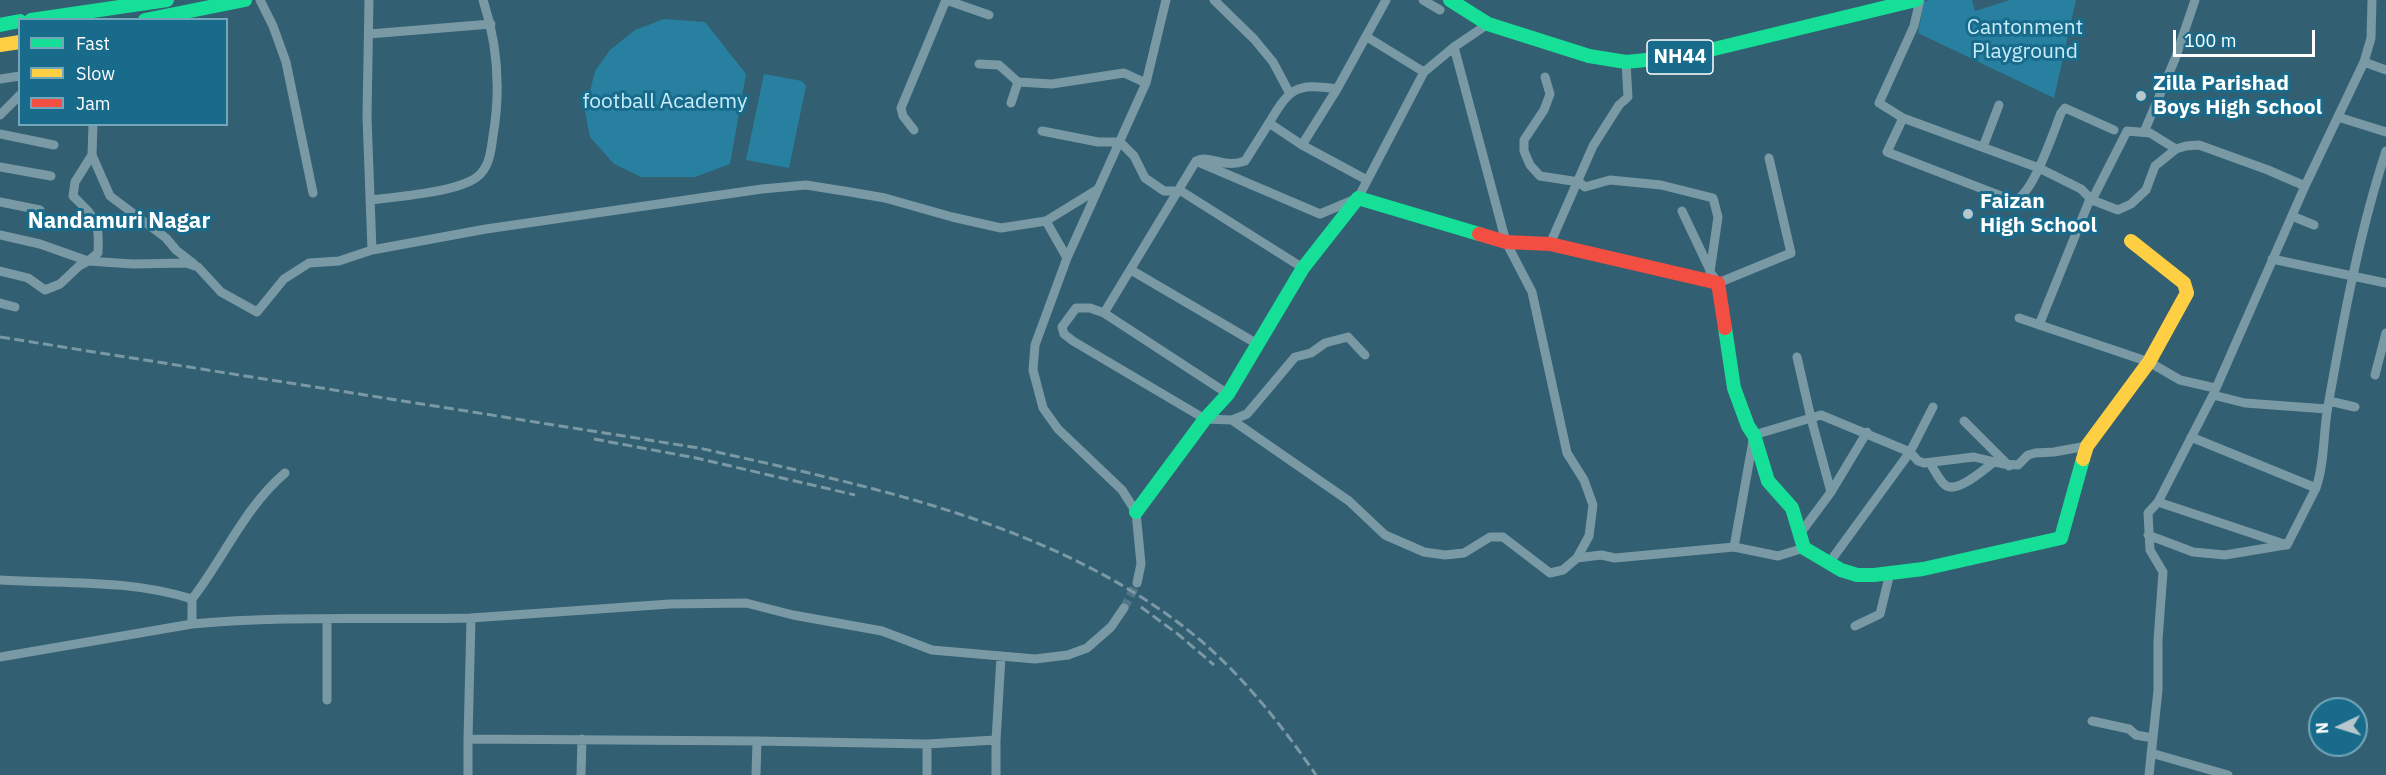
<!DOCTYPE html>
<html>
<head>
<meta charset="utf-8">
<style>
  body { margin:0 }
  #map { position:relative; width:2386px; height:775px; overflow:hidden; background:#325f71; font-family:"IBM Plex Sans",sans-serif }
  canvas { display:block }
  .legend { position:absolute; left:18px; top:18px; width:210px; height:108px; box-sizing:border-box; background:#186b8b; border:2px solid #74a6b9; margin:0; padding:8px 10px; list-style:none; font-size:18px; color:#fff }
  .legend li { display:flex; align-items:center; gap:12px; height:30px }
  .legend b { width:30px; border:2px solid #74a6b9 }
  .north { position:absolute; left:2308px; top:697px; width:60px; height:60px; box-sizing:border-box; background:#186b8b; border:2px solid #74a6b9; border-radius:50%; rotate:266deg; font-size:16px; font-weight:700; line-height:24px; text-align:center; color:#fff }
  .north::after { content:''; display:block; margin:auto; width:21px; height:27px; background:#b7c7cd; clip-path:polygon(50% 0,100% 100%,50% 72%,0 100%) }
  .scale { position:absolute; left:2173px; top:30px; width:142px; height:27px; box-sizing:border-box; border:3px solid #fff; border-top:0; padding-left:8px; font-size:18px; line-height:21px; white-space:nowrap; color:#fff; -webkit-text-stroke:4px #186b8b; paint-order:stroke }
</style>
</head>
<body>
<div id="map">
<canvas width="2386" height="775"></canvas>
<ul class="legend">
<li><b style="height:8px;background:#16e098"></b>Fast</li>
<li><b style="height:8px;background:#ffcf43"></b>Slow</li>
<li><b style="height:8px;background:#f24e42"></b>Jam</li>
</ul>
<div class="north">N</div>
<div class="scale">100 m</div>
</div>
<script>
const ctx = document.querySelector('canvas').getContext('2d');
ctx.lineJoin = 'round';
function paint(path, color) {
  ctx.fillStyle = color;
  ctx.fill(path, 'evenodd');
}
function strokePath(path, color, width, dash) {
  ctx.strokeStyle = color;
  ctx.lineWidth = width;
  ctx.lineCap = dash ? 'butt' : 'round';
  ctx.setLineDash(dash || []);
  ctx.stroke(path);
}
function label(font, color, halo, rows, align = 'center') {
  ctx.font = font + ' "IBM Plex Sans",sans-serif';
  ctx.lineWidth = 6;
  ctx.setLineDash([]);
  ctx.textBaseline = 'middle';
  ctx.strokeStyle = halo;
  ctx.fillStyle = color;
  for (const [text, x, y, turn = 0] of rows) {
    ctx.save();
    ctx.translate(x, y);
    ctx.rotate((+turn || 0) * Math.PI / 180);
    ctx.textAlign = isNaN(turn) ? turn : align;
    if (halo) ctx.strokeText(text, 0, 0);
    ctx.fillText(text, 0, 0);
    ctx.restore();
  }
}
paint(new Path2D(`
  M1929 0H1972L1975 11 2010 0H2076L2054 98 1918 33 1924 2Z
  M664 19 705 22 746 74 730 164 695 177H641L614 164 590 137 585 111 595 71 610 50 635 30Z
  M764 74 802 81 806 86 789 168 746 160Z`), '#2880a0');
strokePath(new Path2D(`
  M1124 608 1137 583`), '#517786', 9, [9, 4.5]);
strokePath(new Path2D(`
  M260 0 273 26 286 62 313 193
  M369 0 367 117 372 250
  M946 0 989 15
  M1214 0 1254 39 1273 62 1290 94
  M1423 0 1440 10
  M1920 0 1914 26 1879 103 1903 118 2039 168 2081 189 2092 200 2118 210 2131 204 2146 190 2155 166 2176 149 2186 146 2199 145 2268 170 2305 186
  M369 34 491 24
  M1367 37 1424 72
  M2364 62 2386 70
  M979 64 999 65 1018 82
  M1545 77 1550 94 1544 110 1524 140V151L1530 165 1540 176 1579 182 1585 187 1610 180 1661 185 1713 198 1718 217 1710 272 1718 283 1791 253 1769 158
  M0 79 20 76
  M1011 103 1018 82 1052 84 1124 73 1146 83
  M0 115 20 95
  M2338 117 2386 132
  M1903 118 1887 152 2014 201C2033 195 2053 133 2061 113L2065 108 2114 130
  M1269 123C1290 88 1295 83 1337 89
  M914 130 903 116 901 108 946 0
  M1042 131 1098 142H1120L1134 156 1145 178 1164 191H1181L1303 268
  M2144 132 2175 59 2195 0
  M0 134 54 145
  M1983 147 1999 105
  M92 155 110 196 166 238 176 250 194 264
  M1196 161C1212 154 1222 169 1245 161L1269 123 1302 145
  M0 167 51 176
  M1367 180 1302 145 1337 89 1386 0
  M370 200C395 197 458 192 477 177 490 167 491 150 493 136 501 89 498 45 483 0
  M2092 200 2127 131 2150 133 2176 149
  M0 202 40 210
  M1682 211 1710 270
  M2292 216 2314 225
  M0 235 40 244 88 261 98 253C100 219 95 218 73 196L75 182 92 155 93 124
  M1550 244 1593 146 1619 105 1628 97 1626 62
  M1067 258 1046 221 1098 189
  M2272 259 2386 283
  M1131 270 1259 345
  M0 271 28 278 45 290 60 284 79 266 88 261 133 264 186 263 198 267 221 292 257 312 284 279 309 263 339 261 372 250 486 229 762 189 806 185 850 192 885 198 952 217 1001 228 1046 221
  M0 303 15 307
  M1104 313 1196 161 1320 214 1358 198 1424 72 1454 47
  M2019 318 2149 362 2180 380 2215 388
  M2039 325 2090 199
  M2375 375 2386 333
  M1228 394 1104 313 1090 308H1076L1062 327 1064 334 1073 341 1205 419 1232 420 1349 501 1385 535 1424 552 1445 555 1464 553 1490 537H1503L1550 573 1563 570 1577 558 1589 536 1593 505 1584 480 1567 453 1532 292 1506 242 1454 47 1488 24
  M2213 395 2245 403 2327 409
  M2329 401 2355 407
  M1933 407 1910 452 1918 461 1924 463 1974 457 2003 464 2018 465 2028 455 2035 453 2054 452 2087 446
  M1232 420 1247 414 1295 357 1311 353 1325 343 1348 337 1365 355
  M1964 421 2009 466
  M2191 437 2316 488C2325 462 2323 433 2328 406 2343 321 2359 233 2386 151
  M1930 463C1934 469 1938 478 1944 484 1955 496 1983 470 1994 462
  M2158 502 2287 545 2316 488
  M1799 535 1831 492 1867 432
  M2148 535 2193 552 2225 555 2285 545
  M1734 547 1754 435 1811 418 1797 357
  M1577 558 1601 555 1615 558 1734 547 1778 556 1804 548
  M1829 563 1910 452 1821 415 1811 418 1831 492
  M0 580C64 584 129 579 192 599V624C285 615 378 620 471 618
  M1137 583 1141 564 1136 512 1122 490 1058 429 1043 408 1033 370 1035 345 1067 258 1146 83 1166 0
  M192 599C224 558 244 508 285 473
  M1855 626 1880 614 1890 573
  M0 657 192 624
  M327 700V619
  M2092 721 2129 729 2136 735 2153 738
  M468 739 471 618 670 604 746 603 793 615 882 631 932 650 1035 659 1068 655 1087 648 1111 627 1124 608
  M2151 753 2228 775
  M468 775V739L757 741
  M581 775 582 739
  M756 775 757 741 927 744
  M927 775V744L996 740
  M996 775V740L1001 657
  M2149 775 2158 690V640L2163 572 2150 550 2148 513 2158 502 2213 395 2305 186 2364 62 2371 38 2372 0`), '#7999a5', 9);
strokePath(new Path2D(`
  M1450 0 1488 24 1589 56 1626 62 1685 56 1916 0
  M31 20 167 0
  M145 20 245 0
  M0 25 20 21
  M1725 328 1734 388 1748 426 1754 435 1768 481 1792 508 1804 548 1841 570 1857 575H1874L1923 569 2061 538 2083 459
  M1136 512 1205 419 1228 394 1303 268 1358 198 1479 234`), '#16e098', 14);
strokePath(new Path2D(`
  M0 45 20 42
  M2083 459 2087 446 2149 362 2187 293 2184 283 2131 241`), '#ffcf43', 14);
strokePath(new Path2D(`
  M1479 234 1506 242 1550 244 1718 283 1725 328`), '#f24e42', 14);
strokePath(new Path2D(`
  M0 337 699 448C866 486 1045 520 1184 627 1236 667 1279 721 1316 775
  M594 439 696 458 855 495
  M1141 607 1179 635 1214 665`), '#7a99a4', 3, [10, 4.5]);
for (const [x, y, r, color] of [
  [2141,96,6,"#b7c7cd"],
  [1968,214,6,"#b7c7cd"]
]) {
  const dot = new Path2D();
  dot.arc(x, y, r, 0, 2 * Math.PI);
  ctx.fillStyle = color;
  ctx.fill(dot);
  strokePath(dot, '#186b8b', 2);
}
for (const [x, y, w] of [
  [1680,57,66]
]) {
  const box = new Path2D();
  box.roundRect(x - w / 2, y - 17, w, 34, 4.5);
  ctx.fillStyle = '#186b8b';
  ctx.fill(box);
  strokePath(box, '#fff', 1.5);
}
label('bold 20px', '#fff', null, [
  ["NH44",1680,57]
]);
label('21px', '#c7edfa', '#186b8b', [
  ["Cantonment",2025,28],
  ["Playground",2025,52],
  ["football Academy",665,102]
]);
label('bold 21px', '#fff', '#186b8b', [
  ["Zilla Parishad",2153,84],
  ["Boys High School",2153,108],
  ["Faizan",1980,202],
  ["High School",1980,226]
], 'left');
label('bold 22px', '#fff', '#186b8b', [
  ["Nandamuri Nagar",119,222]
]);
</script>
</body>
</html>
